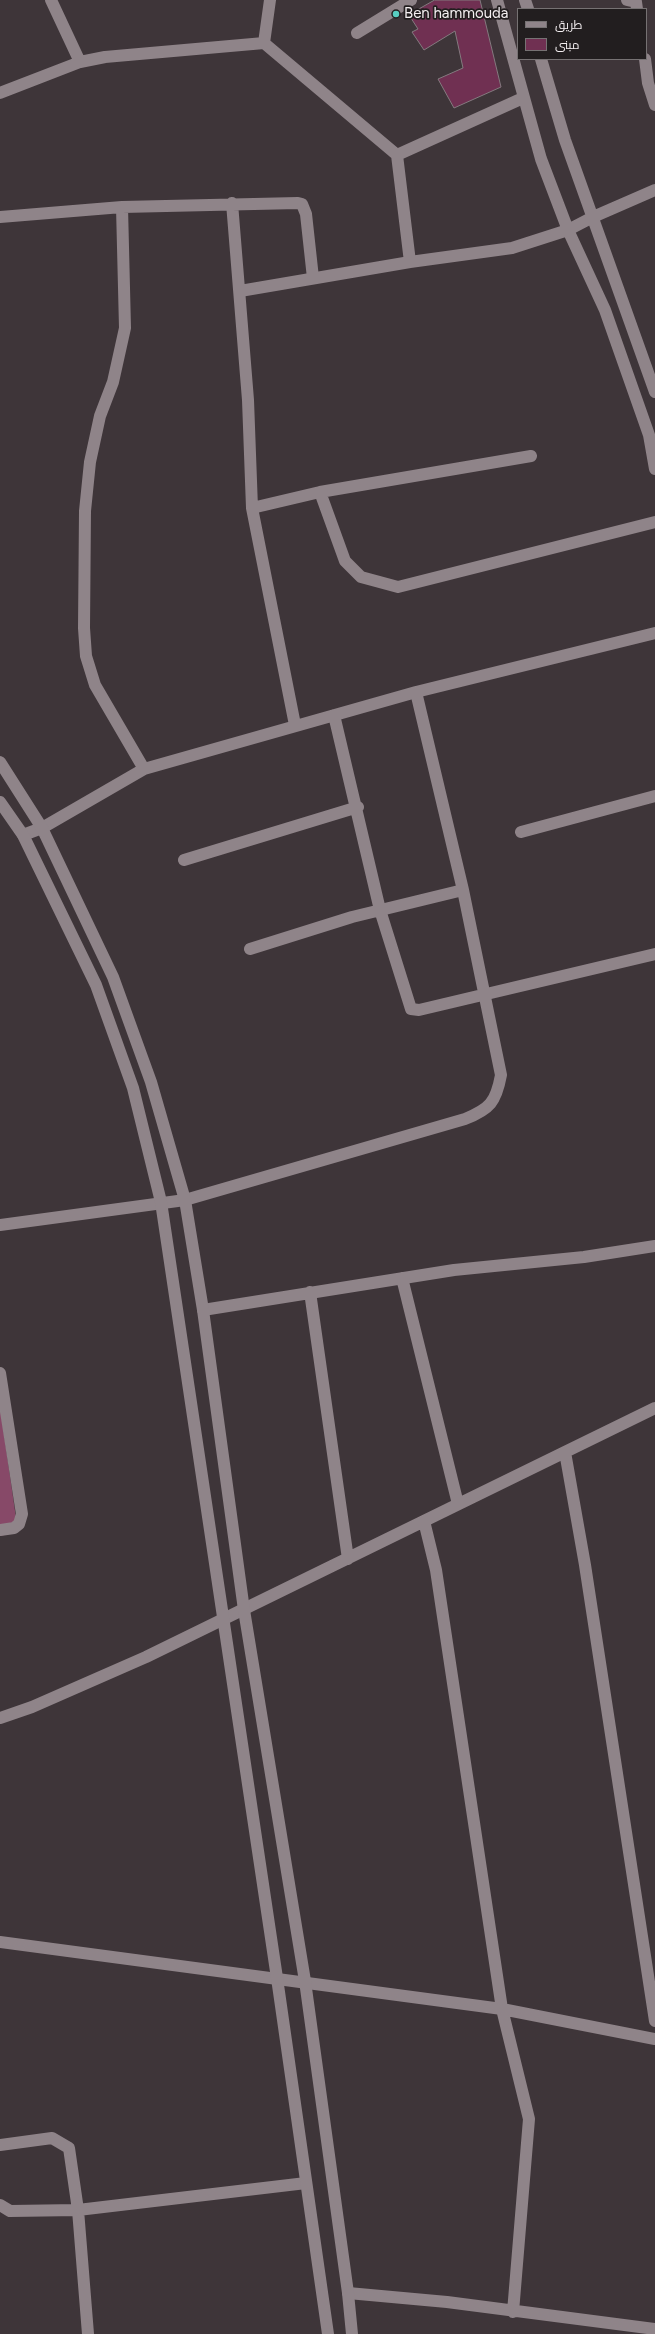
<!DOCTYPE html>
<html>
<head>
<meta charset="utf-8">
<style>
  body { margin:0 }
  #map { position:relative; width:655px; height:2334px; overflow:hidden; background:#3e3539; font-family:Figtree,Cairo,sans-serif }
  canvas { display:block }
  .legend { position:absolute; left:517px; top:8px; width:130px; height:52px; box-sizing:border-box; background:#221e1f; border:1px solid #767273; margin:0; padding:5px 7px; list-style:none; font-size:12px; color:#f4eff1 }
  .legend li { display:flex; align-items:center; gap:8px; height:20px }
  .legend b { width:20px; border:1px solid #767273 }
</style>
</head>
<body>
<div id="map">
<canvas width="655" height="2334"></canvas>
<ul class="legend">
<li><b style="height:5px;background:#8f8489"></b>طريق</li>
<li><b style="height:11px;background:#703052"></b>مبنى</li>
</ul>
</div>
<script>
const ctx = document.querySelector('canvas').getContext('2d');
ctx.lineJoin = 'round';
function paint(path, color) {
  ctx.fillStyle = color;
  ctx.fill(path, 'evenodd');
}
function strokePath(path, color, width, dash) {
  ctx.strokeStyle = color;
  ctx.lineWidth = width;
  ctx.lineCap = dash ? 'butt' : 'round';
  ctx.setLineDash(dash || []);
  ctx.stroke(path);
}
function label(font, color, halo, rows, align = 'center') {
  ctx.font = font + ' Figtree,sans-serif';
  ctx.lineWidth = 3.5;
  ctx.setLineDash([]);
  ctx.textBaseline = 'middle';
  ctx.strokeStyle = halo;
  ctx.fillStyle = color;
  for (const [text, x, y, turn = 0] of rows) {
    ctx.save();
    ctx.translate(x, y);
    ctx.rotate((+turn || 0) * Math.PI / 180);
    ctx.textAlign = isNaN(turn) ? turn : align;
    if (halo) ctx.strokeText(text, 0, 0);
    ctx.fillText(text, 0, 0);
    ctx.restore();
  }
}
paint(new Path2D(`
  M0 1406 18 1532 0 1536Z`), '#874968');
const building = new Path2D(`
  M435 0H480L501 87 454 108 438 79 463 68 455 31 424 50 412 32 418 29 409 15Z`);
paint(building, '#703052');
strokePath(building, '#847a7f', 1);
strokePath(new Path2D(`
  M51 0 80 62
  M497 0 541 159 568 230 605 310 649 435 655 469
  M525 0 528 9
  M627 0 636 2 637 9
  M357 33 411 0
  M264 43 270 0
  M541 59 565 140 655 392
  M645 59 648 83 655 105
  M0 93 80 62 105 57 264 43 397 155 410 262
  M397 155 523 98
  M232 203 248 400 252 508 295 725
  M122 207 125 328 113 382 100 416 90 462 85 511 84 628 86 656 95 685 144 769
  M0 217 122 207 298 203 302 204 306 214 313 278
  M240 291 410 262 512 248 568 230 593 217 655 190
  M320 492 345 561 361 577 398 587 655 522
  M252 508 320 492 531 456
  M334 715 380 910 411 1009 419 1010 655 954
  M521 832 655 796
  M23 835 42 828 144 769 416 692 655 633
  M184 860 358 807
  M250 949 352 917 463 890
  M0 1225 185 1200 465 1119C490 1109 496 1102 501 1075L463 890 416 692
  M402 1278 458 1504
  M310 1292 348 1559
  M203 1310 454 1270 584 1257 655 1246
  M0 1373 22 1514 19 1524 14 1528 0 1530
  M565 1452 585 1565 655 2021
  M424 1521 436 1570 502 2009 529 2119 513 2312
  M0 1718 32 1707 146 1657 655 1408
  M0 1942 502 2009 655 2039
  M0 2145 52 2138 69 2148 78 2210 88 2334
  M0 2205 10 2211 78 2210 306 2183
  M348 2293 447 2302 655 2329`), '#8f8489', 12);
strokePath(new Path2D(`
  M0 762 42 828 113 977 151 1082 185 1200 203 1310 244 1610 305 1981 348 2293 352 2334
  M0 802 23 835 96 985 133 1088 161 1202 277 1978 328 2334`), '#8f8489', 12);
for (const [x, y, r, color] of [
  [396,14,4,"#58cec1"]
]) {
  const dot = new Path2D();
  dot.arc(x, y, r, 0, 2 * Math.PI);
  ctx.fillStyle = color;
  ctx.fill(dot);
  strokePath(dot, '#221e1f', 1.5);
}
label('15px', '#f4eff1', '#221e1f', [
  ["Ben hammouda",404,14]
], 'left');
</script>
</body>
</html>
